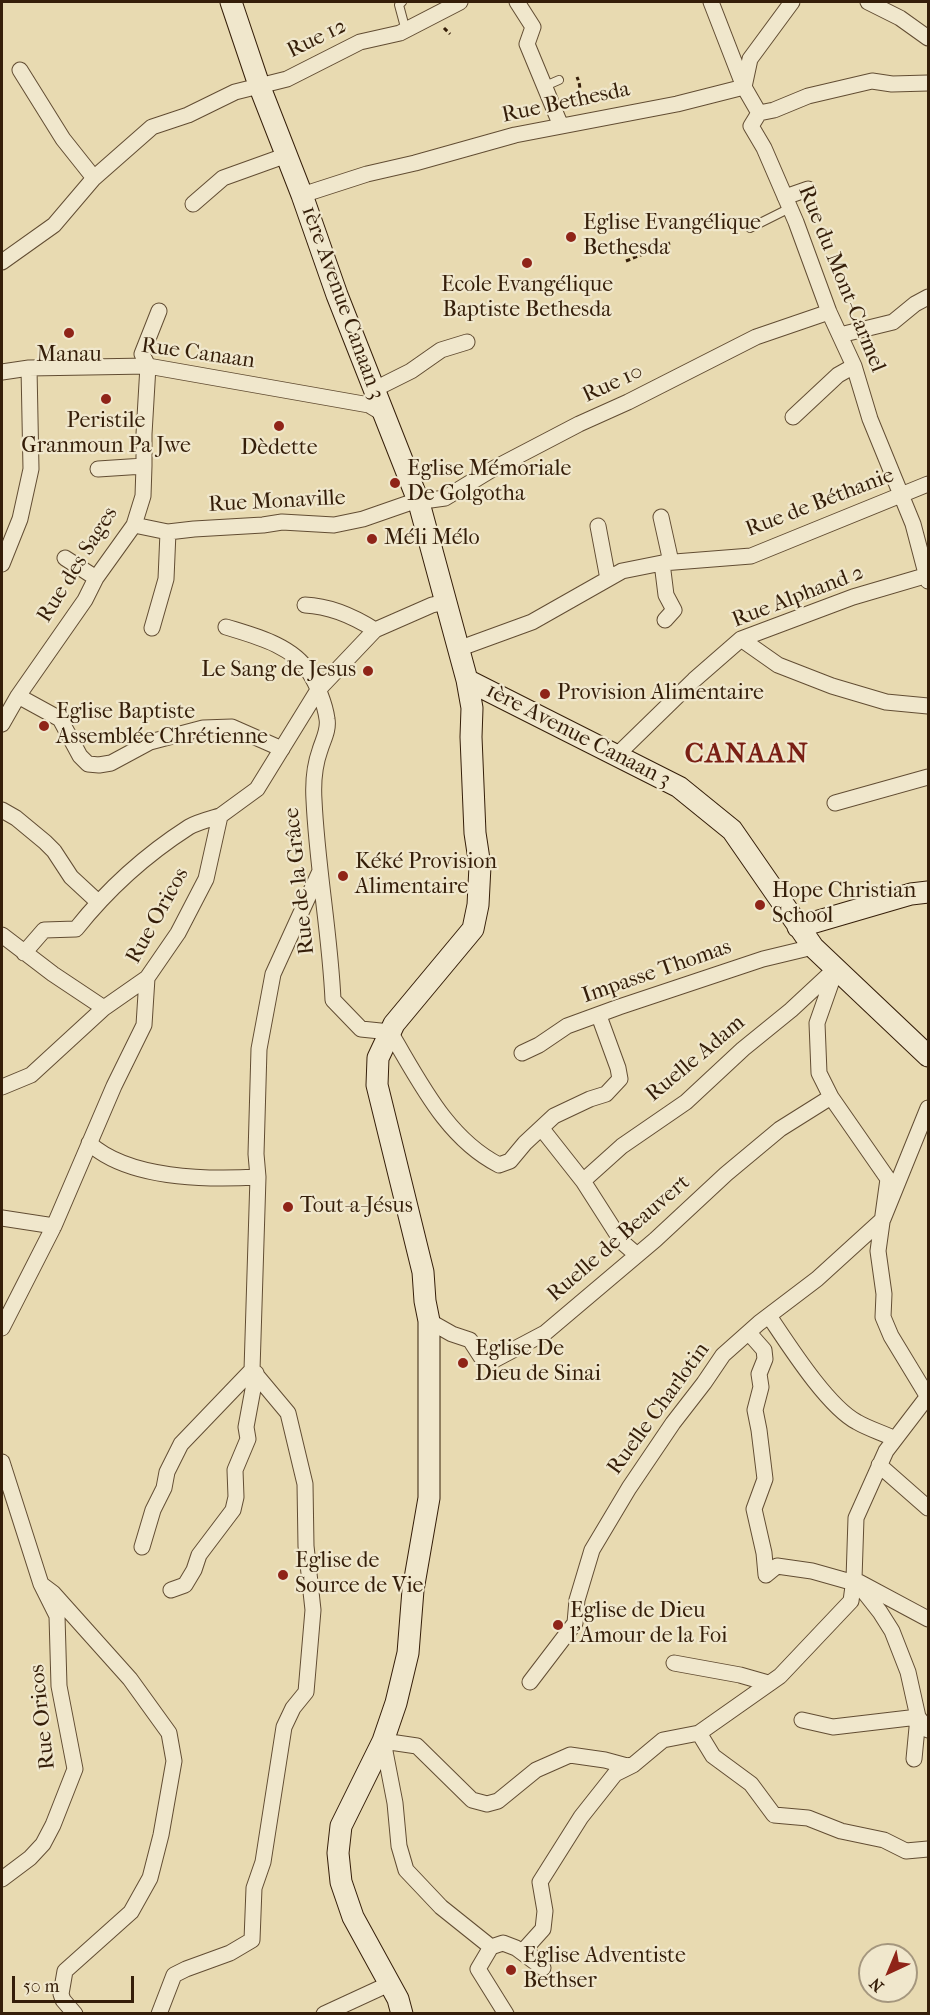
<!DOCTYPE html>
<html>
<head>
<meta charset="utf-8">
<style>
  body { margin:0 }
  #map { position:relative; width:930px; height:2015px; overflow:hidden; background:#e8dab1; font-family:"IM FELL French Canon",serif }
  canvas { display:block }
  .frame { position:absolute; inset:0; border:3px solid #351e09; pointer-events:none }
  .north { position:absolute; left:858px; top:1943px; width:60px; height:60px; box-sizing:border-box; background:#f0e7cc; border:2px solid #a5977e; border-radius:50%; rotate:224deg; font-size:16px; font-weight:700; line-height:24px; text-align:center; color:#351e09 }
  .north::after { content:''; display:block; margin:auto; width:21px; height:27px; background:#8f2418; clip-path:polygon(50% 0,100% 100%,50% 72%,0 100%) }
  .scale { position:absolute; left:12px; top:1976px; width:122px; height:27px; box-sizing:border-box; border:3px solid #351e09; border-top:0; padding-left:8px; font-size:18px; line-height:21px; white-space:nowrap; color:#351e09; -webkit-text-stroke:4px #f0e7cc; paint-order:stroke }
</style>
</head>
<body>
<div id="map">
<canvas width="930" height="2015"></canvas>
<div class="frame"></div>
<div class="north">N</div>
<div class="scale">50 m</div>
</div>
<script>
const ctx = document.querySelector('canvas').getContext('2d');
ctx.lineJoin = 'round';
function strokePath(path, color, width, dash) {
  ctx.strokeStyle = color;
  ctx.lineWidth = width;
  ctx.lineCap = dash ? 'butt' : 'round';
  ctx.setLineDash(dash || []);
  ctx.stroke(path);
}
function label(font, color, halo, rows, align = 'center') {
  ctx.font = font + ' "IM FELL French Canon",serif';
  ctx.lineWidth = 4.5;
  ctx.setLineDash([]);
  ctx.textBaseline = 'middle';
  ctx.strokeStyle = halo;
  ctx.fillStyle = color;
  for (const [text, x, y, turn = 0] of rows) {
    ctx.save();
    ctx.translate(x, y);
    ctx.rotate((+turn || 0) * Math.PI / 180);
    ctx.textAlign = isNaN(turn) ? turn : align;
    if (halo) ctx.strokeText(text, 0, 0);
    ctx.fillText(text, 0, 0);
    ctx.restore();
  }
}
const lane = new Path2D(`
  M402 2 399 5 406 31
  M545 86 559 80
  M750 228 790 208`);
const street = new Path2D(`
  M517 2 533 27 527 44 561 126
  M711 2 744 87 759 113 751 126 764 148 796 222 829 312 854 366 870 419 913 524 928 581
  M868 2 900 18 928 38
  M20 70 63 139 94 178
  M759 113 774 110 808 96 872 81 892 84 928 83
  M302 195 367 174 415 163 515 135 677 104 744 87 750 59 792 2
  M785 197 808 189
  M193 204 223 178 287 155
  M2 262 54 225 94 178 152 127 188 115 235 92 287 79 360 42 400 33 460 2
  M840 335 893 322 915 304 928 297
  M2 372 29 368 148 366 369 405 384 414
  M373 390 411 371 441 350 467 342
  M793 417 838 375 854 366
  M98 469 144 466
  M661 517 671 562
  M134 525 168 532 194 529 263 525 282 522 334 525 363 519 409 503 445 498 491 470 579 424 628 402 756 337 829 312
  M598 526 608 579
  M65 558 96 578
  M662 563 666 595 674 610 665 620
  M2 564 20 519 31 469 29 368
  M305 605C331 606 353 616 375 630
  M226 627C255 636 292 645 309 672 317 684 325 704 327 719 329 730 323 740 320 750 315 764 313 784 314 800 317 867 330 933 333 1000L361 1029 390 1032C419 1080 446 1138 499 1165L510 1161 525 1143 554 1116 590 1099 606 1094 620 1079 618 1068 599 1016
  M152 628 166 579 168 532
  M741 639 778 665 832 686 886 702 928 706
  M458 649 532 622 622 571 662 563 751 556 928 484
  M18 696 60 719 80 756 88 764 99 765 111 763 150 742 203 728 232 727 282 749
  M2 724 18 696 85 600 96 578 134 525 143 496 144 466V434L148 366 142 354 159 311
  M617 755 694 680 741 639 853 597 928 575
  M835 803 928 777
  M2 810 16 818 45 842 54 851 71 877 98 902
  M2 935 53 974 104 1008
  M24 953 44 930 76 929C107 890 147 854 189 827 198 822 210 819 220 816
  M836 969 817 1023 819 1073 831 1097 888 1179 878 1251 884 1294 883 1317 891 1336 928 1397
  M522 1053 539 1045 567 1026 619 1007 763 959 813 947
  M2 1087 31 1075 104 1008 147 978
  M542 1129 583 1181 622 1242 637 1255
  M89 1143C128 1179 208 1180 258 1177
  M583 1181 622 1146 686 1102 743 1049 791 1010 833 971
  M2 1218 54 1226
  M769 1316C788 1344 827 1406 857 1422 869 1429 883 1433 895 1439
  M429 1321 452 1334 470 1340 481 1357 488 1360H494L545 1333 655 1240 726 1174 780 1129 831 1097
  M2 1328 54 1226 114 1086 144 1025 147 978 178 933 206 879 220 816 257 789 318 690 375 630 432 605 446 602
  M749 1333 764 1350 765 1359 759 1374 761 1387 755 1410 759 1430 765 1479 754 1509 764 1553 766 1575
  M2 1462 41 1584 57 1616 59 1686 75 1769 53 1825 43 1844 30 1858 2 1879
  M879 1465 928 1508
  M142 1547 153 1510 164 1488 167 1472 181 1444 252 1370
  M766 1575 777 1566 812 1571 851 1582 854 1579
  M854 1579 880 1612 892 1631 908 1672 918 1717 914 1759
  M859 1582 928 1619
  M41 1584 53 1593 130 1679 169 1733 174 1761 161 1835 150 1878 131 1912 65 1971 61 1994 63 2000 75 2014
  M171 1590 185 1585 194 1570 199 1555 233 1510 236 1497 235 1470 248 1439 246 1427 256 1373
  M674 1663 740 1675 768 1683
  M530 1682 575 1623 577 1600 592 1550 629 1488 673 1423 704 1383 723 1355 759 1323 817 1279 883 1219 928 1108
  M802 1720 833 1727 918 1717 928 1730
  M699 1733 713 1756 751 1784 774 1815 808 1818 841 1831 884 1840 906 1851 928 1849
  M491 1947 503 1943 516 1948 543 1968 525 1949 543 1929 545 1911 540 1882 581 1817 615 1774 633 1765 663 1740 699 1733 780 1676 851 1601 854 1579 856 1518 886 1451 928 1396
  M159 2014 174 1975 186 1969 230 1953 252 1940 254 1888 263 1862 284 1727 293 1708 306 1692 313 1610 306 1546 305 1484 288 1413 252 1370 258 1177 256 1154 259 1049 273 974 320 871
  M324 2014 389 1984
  M506 2014 478 1969 491 1947 441 1907 406 1870 399 1846 395 1803 383 1741 417 1746 472 1800 487 1804 498 1801 536 1770 570 1755 605 1760 627 1766 633 1765`);
const secondary = new Path2D(`
  M231 2 259 85 302 195 337 295 419 503 467 680 679 787 732 830 813 947 928 1056
  M798 927 911 894 928 892
  M402 2014 398 1999 353 1917 341 1882 338 1853 341 1826 383 1741 396 1703 408 1653 413 1590 429 1498V1321L425 1301 423 1272 377 1085 378 1058 394 1024 473 929 478 905 480 866 475 833 471 737 472 708 467 680`);
strokePath(lane, '#624d33', 10);
strokePath(street, '#624d33', 17);
strokePath(secondary, '#351e09', 23);
strokePath(new Path2D(`
  M444 28 450 34
  M567 105C579 96 583 91 577 77
  M626 261 670 243`), '#351e09', 3, [4.5, 3]);
strokePath(lane, '#f0e7cc', 8);
strokePath(street, '#f0e7cc', 15);
strokePath(secondary, '#f0e7cc', 21);
for (const [x, y, r, color] of [
  [571,237,6,"#8f2418"],
  [527,263,6,"#8f2418"],
  [69,333,6,"#8f2418"],
  [106,399,6,"#8f2418"],
  [279,426,6,"#8f2418"],
  [395,483,6,"#8f2418"],
  [372,539,6,"#8f2418"],
  [368,671,6,"#8f2418"],
  [545,694,6,"#8f2418"],
  [44,726,6,"#8f2418"],
  [343,876,6,"#8f2418"],
  [760,905,6,"#8f2418"],
  [288,1207,6,"#8f2418"],
  [463,1363,6,"#8f2418"],
  [283,1575,6,"#8f2418"],
  [558,1625,6,"#8f2418"],
  [511,1970,6,"#8f2418"]
]) {
  const dot = new Path2D();
  dot.arc(x, y, r, 0, 2 * Math.PI);
  ctx.fillStyle = color;
  ctx.fill(dot);
  strokePath(dot, '#f0e7cc', 2);
}
label('22px', '#351e09', '#f0e7cc', [
  ["Rue 12",317,39,-26],
  ["Rue Bethesda",566,103,-12],
  ["Rue du Mont-Carmel",841,279,68],
  ["1ère Avenue Canaan 3",342,303,70],
  ["Rue Canaan",198,354,8],
  ["Rue 10",613,384,-25],
  ["Rue Monaville",277,502,-3],
  ["Rue de Béthanie",820,503,-21],
  ["Rue des Sages",78,565,-58],
  ["Rue Alphand 2",798,597,-21],
  ["1ère Avenue Canaan 3",578,736,27],
  ["Rue de la Grâce",300,881,-96],
  ["Rue Oricos",158,916,-61],
  ["Impasse Thomas",657,972,-19],
  ["Ruelle Adam",696,1059,-40],
  ["Ruelle de Beauvert",619,1239,-41],
  ["Ruelle Charlotin",659,1409,-54],
  ["Rue Oricos",43,1717,-96]
]);
label('22px', '#351e09', '#f0e7cc', [
  ["Eglise Evangélique",583,224],
  ["Bethesda",583,249],
  ["Ecole Evangélique",527,286,"center"],
  ["Baptiste Bethesda",527,311,"center"],
  ["Manau",69,356,"center"],
  ["Peristile",106,422,"center"],
  ["Granmoun Pa Jwe",106,447,"center"],
  ["Dèdette",279,449,"center"],
  ["Eglise Mémoriale",407,470],
  ["De Golgotha",407,495],
  ["Méli Mélo",384,539],
  ["Le Sang de Jesus",356,671,"right"],
  ["Provision Alimentaire",557,694],
  ["Eglise Baptiste",56,713],
  ["Assemblée Chrétienne",56,738],
  ["Kéké Provision",355,863],
  ["Alimentaire",355,888],
  ["Hope Christian",772,892],
  ["School",772,917],
  ["Tout-a-Jésus",300,1207],
  ["Eglise De",475,1350],
  ["Dieu de Sinai",475,1375],
  ["Eglise de",295,1562],
  ["Source de Vie",295,1587],
  ["Eglise de Dieu",570,1612],
  ["l'Amour de la Foi",570,1637],
  ["Eglise Adventiste",523,1957],
  ["Bethser",523,1982]
], 'left');
ctx.letterSpacing = '1.5px';
label('bold 28px', '#7a1f14', '#f0e7cc', [
  ["CANAAN",747,755]
]);
ctx.letterSpacing = '0px';
</script>
</body>
</html>
